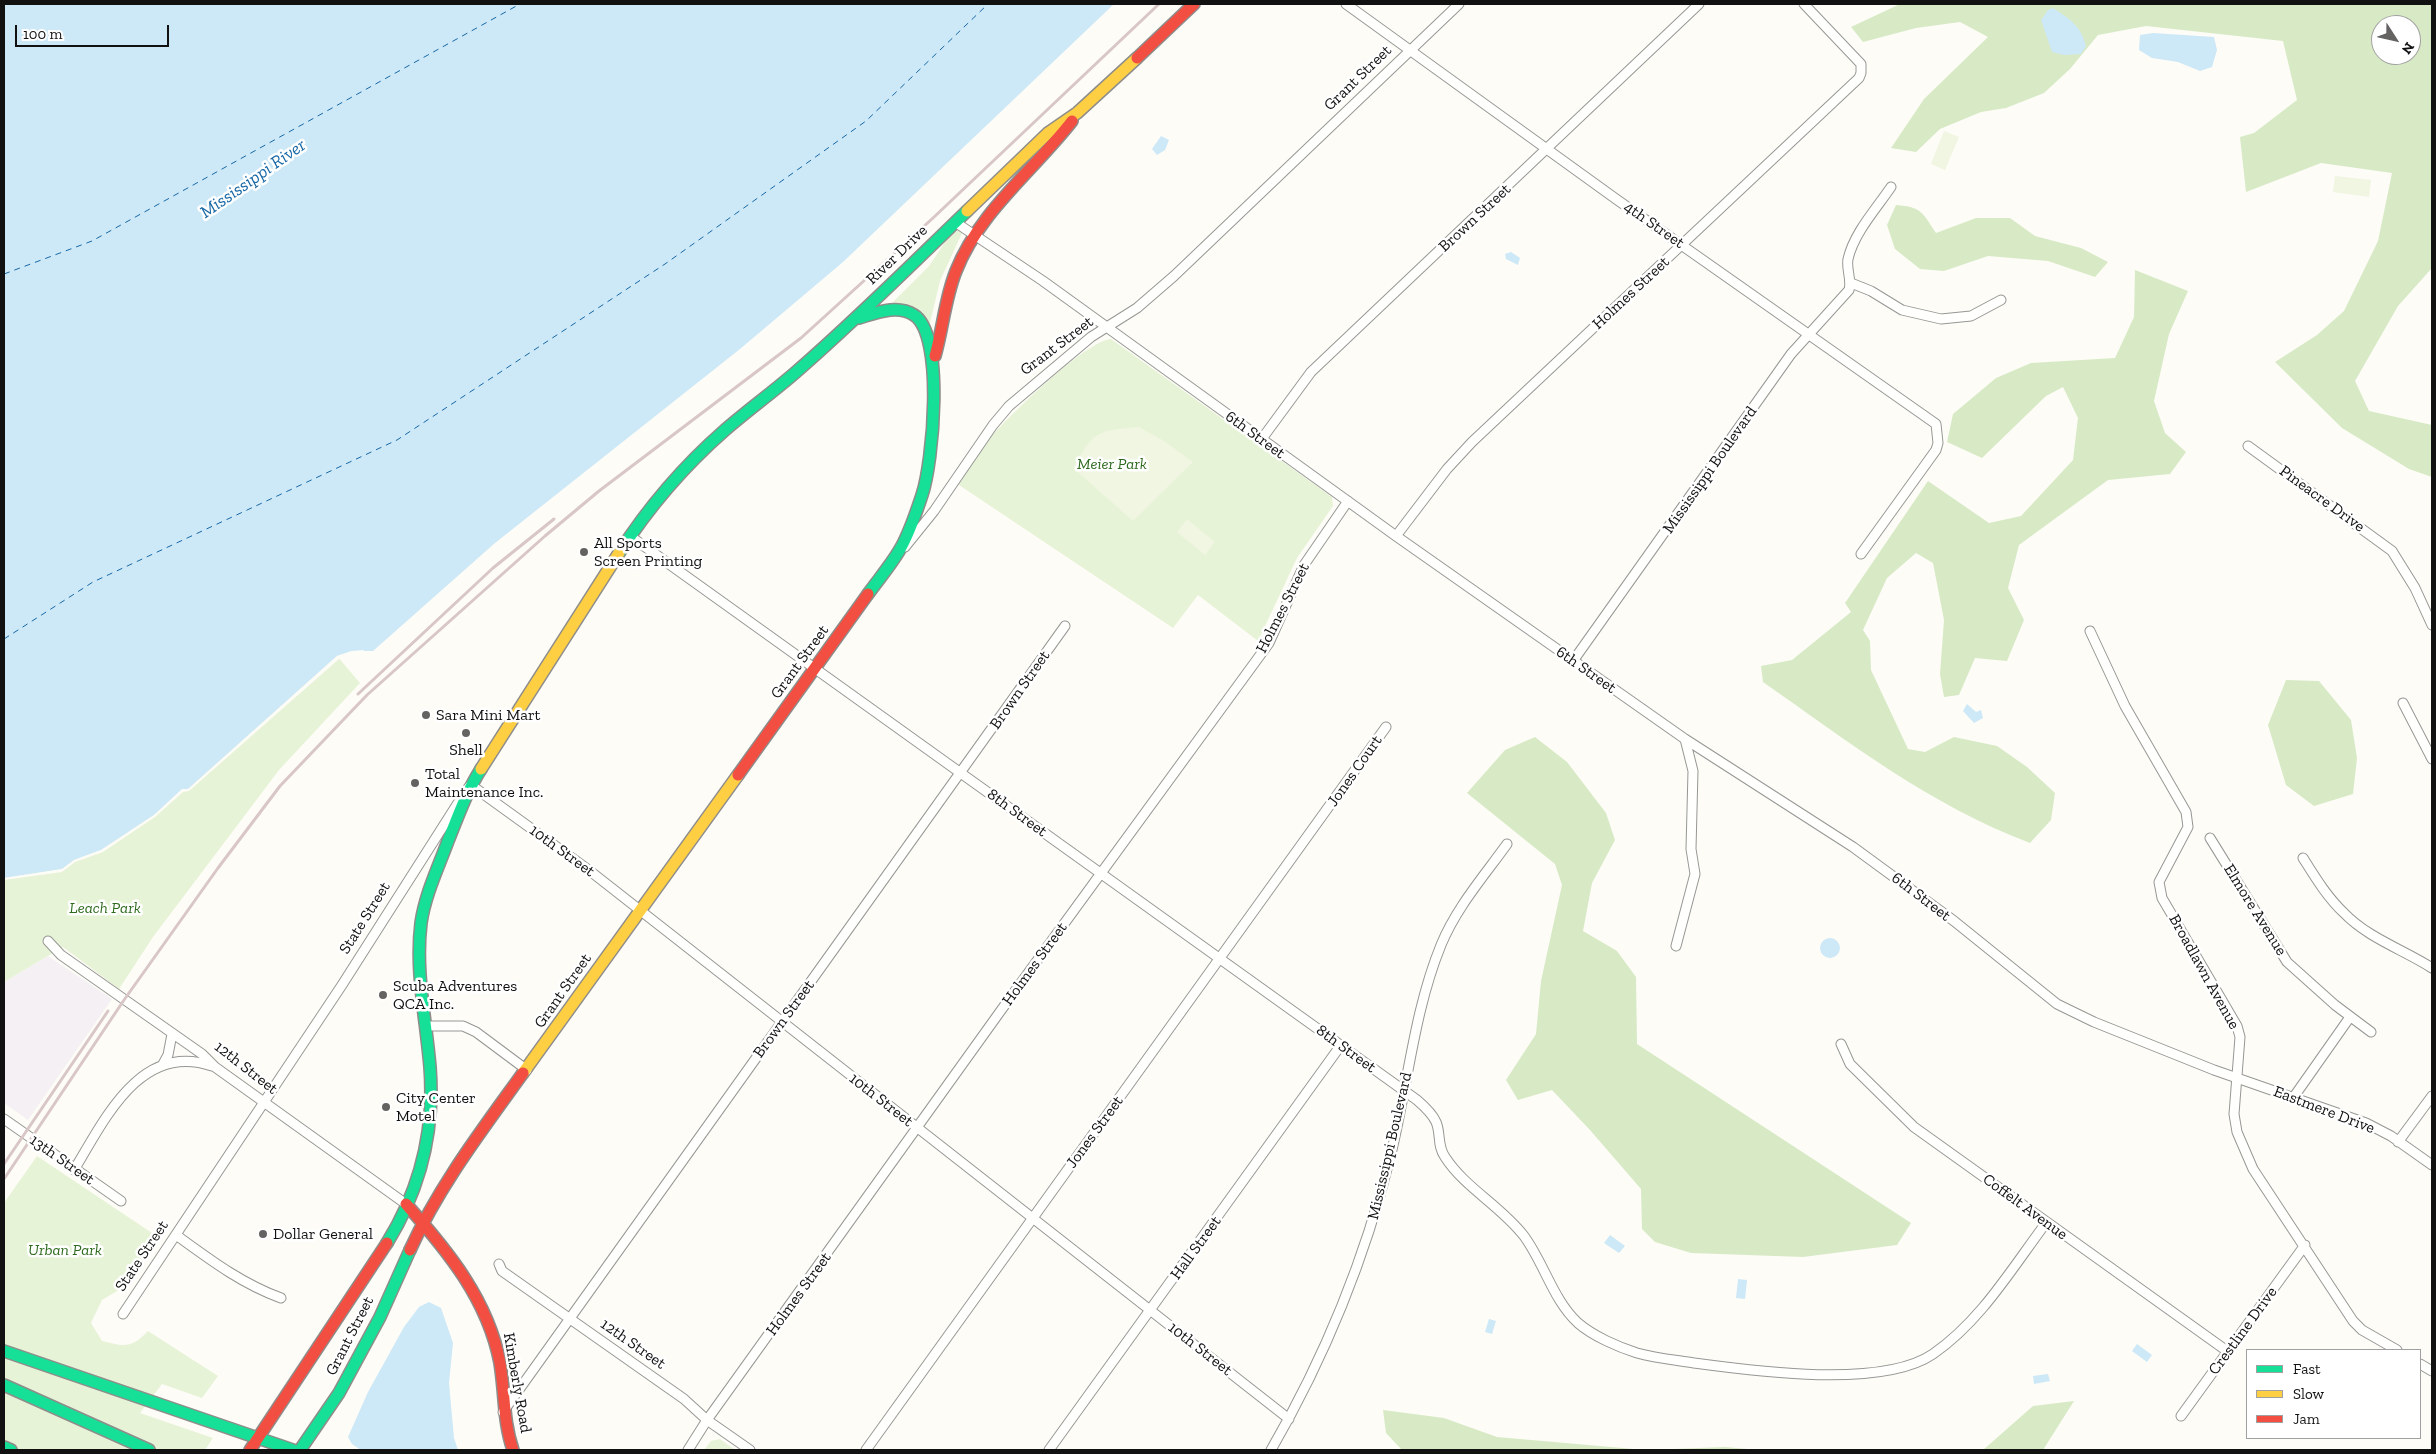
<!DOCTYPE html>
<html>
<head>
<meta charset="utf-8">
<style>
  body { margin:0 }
  #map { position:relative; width:2436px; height:1454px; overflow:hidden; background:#fdfcf7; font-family:"Zilla Slab",serif }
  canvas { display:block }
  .frame { position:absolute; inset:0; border:5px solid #111; pointer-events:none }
  .legend { position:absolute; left:2246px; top:1349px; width:175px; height:90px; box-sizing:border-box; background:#fff; border:1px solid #a0a0a0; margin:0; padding:6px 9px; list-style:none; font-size:15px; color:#111 }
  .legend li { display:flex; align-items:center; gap:10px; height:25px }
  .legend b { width:25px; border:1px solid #a0a0a0 }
  .north { position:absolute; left:2371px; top:15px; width:50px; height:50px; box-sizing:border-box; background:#fff; border:1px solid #a0a0a0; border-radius:50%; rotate:125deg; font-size:14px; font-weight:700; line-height:20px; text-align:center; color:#111 }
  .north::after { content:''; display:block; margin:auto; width:18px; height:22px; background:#646362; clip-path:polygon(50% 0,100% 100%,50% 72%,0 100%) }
  .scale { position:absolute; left:15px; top:25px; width:154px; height:22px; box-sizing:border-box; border:2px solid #111; border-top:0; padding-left:6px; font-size:15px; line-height:18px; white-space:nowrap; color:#111; -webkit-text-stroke:4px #fff; paint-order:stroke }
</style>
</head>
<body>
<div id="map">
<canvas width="2436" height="1454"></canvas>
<div class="frame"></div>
<ul class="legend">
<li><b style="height:6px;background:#16e098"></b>Fast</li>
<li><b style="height:6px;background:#ffcf43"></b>Slow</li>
<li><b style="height:6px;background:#f24e42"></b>Jam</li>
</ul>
<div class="north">N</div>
<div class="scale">100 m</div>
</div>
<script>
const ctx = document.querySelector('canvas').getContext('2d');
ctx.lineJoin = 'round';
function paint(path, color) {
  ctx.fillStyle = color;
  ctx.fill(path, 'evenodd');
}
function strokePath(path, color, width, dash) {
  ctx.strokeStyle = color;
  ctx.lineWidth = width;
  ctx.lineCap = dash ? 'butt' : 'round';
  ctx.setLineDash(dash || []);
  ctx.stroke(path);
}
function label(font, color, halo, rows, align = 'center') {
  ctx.font = font + ' "Zilla Slab",serif';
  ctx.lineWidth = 5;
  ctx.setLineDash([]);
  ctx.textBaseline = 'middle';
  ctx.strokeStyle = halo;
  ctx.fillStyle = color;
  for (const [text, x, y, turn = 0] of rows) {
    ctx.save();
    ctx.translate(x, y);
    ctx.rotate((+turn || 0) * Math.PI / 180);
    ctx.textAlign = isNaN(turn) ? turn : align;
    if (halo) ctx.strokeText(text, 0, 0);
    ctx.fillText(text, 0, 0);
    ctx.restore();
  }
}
paint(new Path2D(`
  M48 956 112 999 28 1120 4 1103V982Z`), '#f5f0f3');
paint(new Path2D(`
  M959 230 962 233 940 281 930 323 891 304 929 266 950 235Z
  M1111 339 1332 497 1333 506 1297 558 1258 641 1198 595 1173 628 956 483C966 469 976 453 988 440 1006 419 1086 340 1111 339Z
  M337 656 360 683 279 770 153 937 119 989 63 947 4 982V878L39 872 101 850 246 736Z
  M37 1156 158 1237 127 1285 102 1300 91 1323 102 1341C125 1347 132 1348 148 1331L218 1376 202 1398 162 1384 140 1413 213 1438 205 1450H4V1203Z
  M720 1439 735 1450H704L711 1441Z`), '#e7f3d7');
paint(new Path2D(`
  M1900 4H2432V268L2398 306 2355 381 2369 411 2432 425V477L2409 469 2342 428 2275 362 2317 335 2344 311 2378 241 2392 173 2321 163 2246 192 2240 137 2254 133 2297 100 2283 41 2146 26 2098 35 2070 69 2044 93 2006 108 1981 112 1940 129 1916 152 1891 148 1924 99 1988 37 1960 22 1916 28 1863 42 1851 27ZM2381 25H2411V55H2381Z
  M1896 205C1922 207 1922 212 1936 233L1976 218H2010L2035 236 2081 248 2108 262 2095 277 2048 261 1988 256 1944 271 1920 269 1895 249 1887 225Z
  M2135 270 2188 291 2169 334 2154 401 2165 433 2186 452 2170 474 2108 480 2019 545 2008 588 2024 620 2007 661 1975 658 1959 695 1944 697 1940 674 1944 620 1933 563 1916 553 1887 578 1863 630 1870 641 1871 670 1908 749 1925 752 1954 737 1997 746 2027 767 2055 793 2051 820 2030 843C1930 805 1850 743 1763 682L1761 666 1792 660 1851 612 1845 603 1928 481 1989 523 2021 516 2073 460 2078 418 2063 387 2046 396 1982 458 1947 442 1953 414 1996 378 2031 363 2115 358 2134 317Z
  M2286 680 2319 681 2351 720 2357 758 2353 794 2314 806 2286 785 2268 725Z
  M1535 737 1567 762 1606 813 1615 840 1592 883 1583 931 1617 951 1636 977 1637 1044 1911 1223 1897 1245 1803 1257 1691 1253 1655 1242 1642 1229 1641 1189 1590 1130 1552 1090 1518 1100 1506 1080 1536 1034 1541 981 1562 885 1555 864 1467 793 1505 750Z
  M2074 1401 2043 1450H1983L2033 1406Z
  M1383 1410 1444 1418 1497 1437 1645 1450H1402L1386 1433Z
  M1725 1447 1759 1450H1646Z`), '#d8eac5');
paint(new Path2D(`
  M1944 131 1959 137 1945 170 1931 164Z
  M2335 176 2371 180 2369 197 2333 192Z
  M1139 427 1164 441 1193 462 1133 521 1073 468C1095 431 1095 431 1139 427Z
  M1187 519 1215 542 1205 555 1177 532Z`), '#f0f6e1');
paint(new Path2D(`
  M4 4H1114L843 262 740 349 495 543 373 651H352L337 656 188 789 182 790 154 815 101 850 74 860 62 869 4 878Z
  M2053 8C2070 19 2081 26 2086 46L2081 54 2064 55 2052 52 2041 20 2048 10Z
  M2153 33 2214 37 2217 50 2212 67 2200 71 2178 62 2152 58 2139 50 2140 35Z
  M1161 136 1169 140 1165 150 1157 155 1152 149Z
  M1511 252 1520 258 1518 265 1506 259 1505 254Z
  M1967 704 1976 712 1981 710 1983 718 1974 723 1963 711Z
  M1820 948a10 10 0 1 1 20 0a10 10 0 1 1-20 0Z
  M1610 1235 1625 1246 1619 1253 1604 1243Z
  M1738 1279 1747 1280 1745 1299 1736 1298Z
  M429 1302 441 1308 453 1343 449 1383 454 1438 458 1450H361L352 1444 348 1437 368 1392 404 1327 419 1307Z
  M1489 1319 1496 1321 1492 1334 1485 1332Z
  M2137 1344 2152 1355 2147 1362 2132 1351Z
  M2048 1374 2050 1381 2034 1384 2033 1376Z`), '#cde8f7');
paint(new Path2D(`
  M364 650 362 653H352L339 659 189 791 183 792 155 817 103 852 75 862 62 872 4 880V878L62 869 74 860 101 850 154 815 182 789H188L337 656 352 651Z`), '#fdfcf7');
strokePath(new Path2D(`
  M4 274 92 241 520 4
  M4 639 93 582 397 440 665 264 866 121 988 4`), '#1768a6', 1, [6, 5]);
const street = new Path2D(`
  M1346 4 1616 199 1936 424 1938 443 1936 450 1861 554
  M955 222 1043 281 1396 536 1685 739 1853 847 1954 921 2057 1004 2094 1022 2214 1070 2366 1123 2391 1136 2432 1165
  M1851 283 1871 291 1902 310 1941 319 1971 316 2001 300
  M1261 440 1311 372 1699 4
  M2248 446 2392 551 2415 588 2432 625
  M630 536 1417 1100C1424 1106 1432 1113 1436 1122 1441 1133 1437 1146 1445 1157 1465 1188 1501 1206 1524 1236 1544 1263 1553 1300 1578 1323 1593 1336 1618 1347 1637 1353 1655 1358 1675 1360 1694 1363 1753 1371 1882 1389 1933 1354 1981 1321 2012 1268 2046 1223
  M1396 536 1447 469 1472 442 1859 78 1861 73V64L1804 4
  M905 547 934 511 993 425 1009 406 1091 337 1137 308 1174 276 1459 4
  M2090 631 2125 706 2186 812 2188 827 2159 882 2162 898 2237 1026 2240 1037 2234 1114 2237 1132 2253 1169 2353 1321 2362 1330 2397 1350
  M1573 661 1791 354 1849 290C1852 279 1846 270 1848 259 1854 233 1876 209 1891 187
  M2403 703 2432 759
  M468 788 471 785 590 871 1289 1419
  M2210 838 2287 962 2335 1005 2371 1032
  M2303 858C2315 877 2327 897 2344 913 2368 938 2404 950 2432 968
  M48 941 61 955 202 1054 215 1067 406 1204
  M1676 946 1695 874 1691 849 1693 771 1685 739
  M425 1026H463L476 1032 527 1070
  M1841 1044 1850 1064 1914 1127 2227 1351
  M162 1066 168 1055 172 1034
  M2293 1098 2350 1017
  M4 1119 121 1201
  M2398 1142 2432 1096
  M74 1170C104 1121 140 1041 212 1066
  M176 1235C209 1259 242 1284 281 1298
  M499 1264 502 1271 684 1399 707 1420 750 1450
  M123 1314 342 985 458 803
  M2420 1364 2432 1371
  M503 1412 1065 626
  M2181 1416 2305 1245
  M688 1450 707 1420 1007 1002 1269 643 1304 565 1348 501
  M866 1450 1386 727
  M1049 1450 1341 1045
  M1271 1450C1325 1357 1365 1259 1391 1154 1408 1084 1414 1011 1441 945 1456 908 1484 876 1507 844`);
const fast = new Path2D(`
  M859 318C876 313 897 304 914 315 945 335 933 463 922 495 916 513 909 535 899 551 890 566 878 580 868 594
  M619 553C648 508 685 465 725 430 748 410 773 392 796 372 855 321 910 266 967 211
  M387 1243C421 1188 435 1131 430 1067 426 1019 415 971 421 923 425 895 438 868 448 841 458 816 467 791 481 769
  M4 1351 293 1450
  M4 1385 149 1450
  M4 1447 11 1450
  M300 1450 339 1393 380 1317 410 1250`);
const slow = new Path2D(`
  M967 211 1048 133 1077 113 1137 58
  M481 769 619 553
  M523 1073 738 775`);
const jam = new Path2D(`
  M1137 58 1194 4
  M935 356C943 328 945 298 956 271 979 212 1034 170 1072 121
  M738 775 868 594
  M406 1204C448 1251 488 1300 500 1363 505 1393 503 1421 513 1450
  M410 1250C439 1186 482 1130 523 1073
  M250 1450 387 1243`);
strokePath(street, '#979795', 11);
strokePath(fast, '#8e8d8b', 14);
strokePath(slow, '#8e8d8b', 14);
strokePath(jam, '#8e8d8b', 14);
strokePath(street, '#fffffe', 9);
strokePath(fast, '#16e098', 11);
strokePath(slow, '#ffcf43', 11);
strokePath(jam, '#f24e42', 11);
strokePath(new Path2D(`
  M358 694 493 568 554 519
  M4 1164 108 1011
  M4 1179 124 1000 218 868 280 786 367 695 545 536 599 491 801 338 933 218 1159 4`), '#d9c6c7', 3);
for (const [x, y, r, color] of [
  [584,552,5,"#646362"],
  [426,715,5,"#646362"],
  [466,733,5,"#646362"],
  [415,783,5,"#646362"],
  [383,995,5,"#646362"],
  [386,1107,5,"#646362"],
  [263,1234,5,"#646362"]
]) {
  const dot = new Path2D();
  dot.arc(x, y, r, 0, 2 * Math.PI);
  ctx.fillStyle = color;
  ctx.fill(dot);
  strokePath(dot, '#fff', 2);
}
label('16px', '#111', '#fff', [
  ["Grant Street",1358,78,-44],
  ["Brown Street",1475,218,-43],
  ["4th Street",1654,225,35],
  ["River Drive",897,255,-44],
  ["Holmes Street",1631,293,-43],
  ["Grant Street",1057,346,-37],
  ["6th Street",1255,435,36],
  ["Mississippi Boulevard",1710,470,-55],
  ["Pineacre Drive",2322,499,36],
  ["Holmes Street",1283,608,-63],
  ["Grant Street",800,662,-54],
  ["6th Street",1586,670,35],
  ["Brown Street",1020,690,-55],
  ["Jones Court",1355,771,-55],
  ["8th Street",1017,813,36],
  ["10th Street",562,851,36],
  ["6th Street",1921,897,37],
  ["Elmore Avenue",2255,910,58],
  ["State Street",365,918,-58],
  ["Holmes Street",1035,964,-54],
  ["Broadlawn Avenue",2204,972,61],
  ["Grant Street",563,991,-55],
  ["Brown Street",784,1019,-54],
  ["8th Street",1346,1049,36],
  ["12th Street",246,1068,38],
  ["10th Street",881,1100,38],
  ["Eastmere Drive",2324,1110,21],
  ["Jones Street",1095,1132,-54],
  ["Mississippi Boulevard",1390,1146,-77],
  ["13th Street",62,1160,35],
  ["Coffelt Avenue",2025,1207,36],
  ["Hall Street",1196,1248,-54],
  ["State Street",142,1256,-56],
  ["Holmes Street",799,1294,-54],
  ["Crestline Drive",2243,1331,-54],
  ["Grant Street",350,1336,-63],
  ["12th Street",633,1344,35],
  ["10th Street",1200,1349,38],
  ["Kimberly Road",517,1383,80]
]);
label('italic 16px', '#2f6b1f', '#fff', [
  ["Meier Park",1112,464],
  ["Leach Park",105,908],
  ["Urban Park",65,1250]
]);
label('16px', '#111', '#fff', [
  ["All Sports",594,543],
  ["Screen Printing",594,561],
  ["Sara Mini Mart",436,715],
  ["Shell",466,750,"center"],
  ["Total",425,774],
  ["Maintenance Inc.",425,792],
  ["Scuba Adventures",393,986],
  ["QCA Inc.",393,1004],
  ["City Center",396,1098],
  ["Motel",396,1116],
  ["Dollar General",273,1234]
], 'left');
label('italic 18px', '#1768a6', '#fff', [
  ["Mississippi River",253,179,-35]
]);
</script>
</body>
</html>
